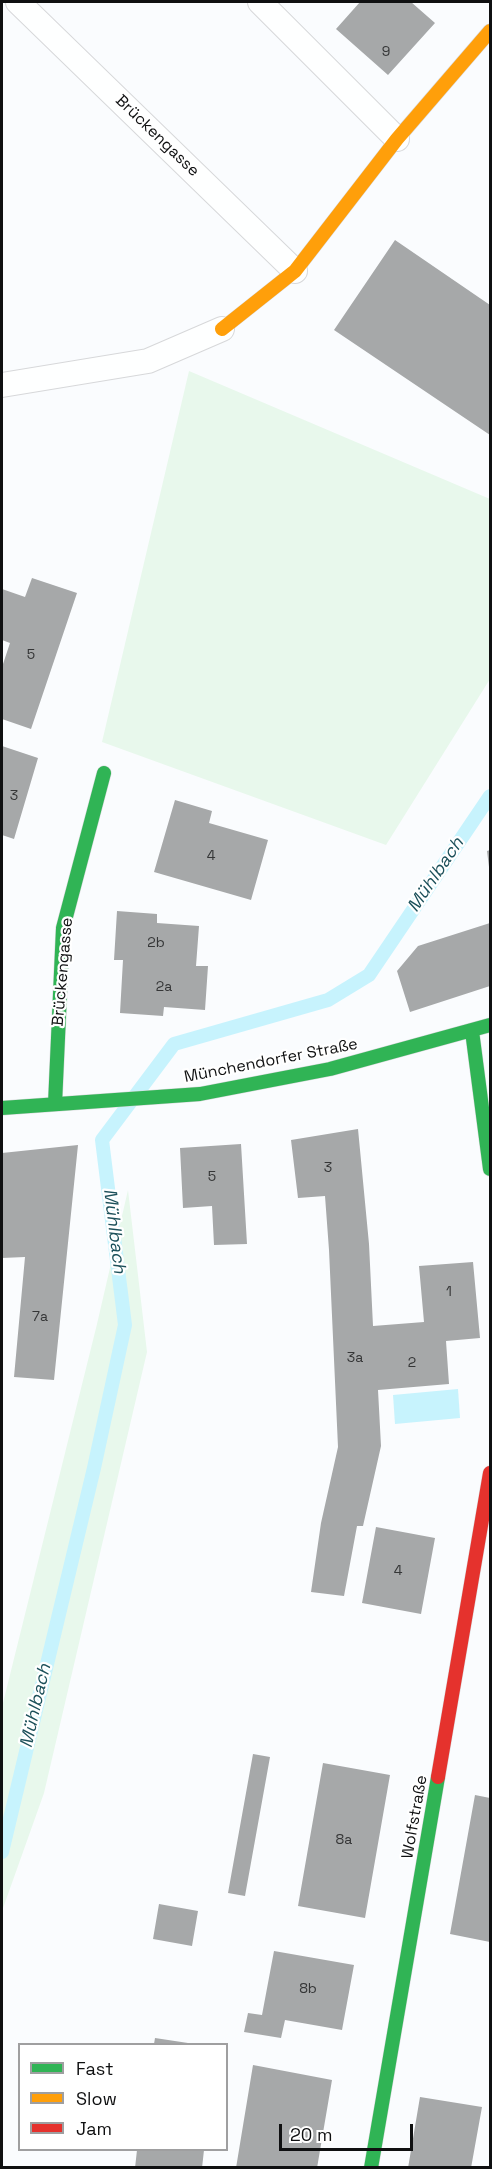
<!DOCTYPE html>
<html>
<head>
<meta charset="utf-8">
<style>
  body { margin:0 }
  #map { position:relative; width:492px; height:2169px; overflow:hidden; background:#fafcfe; font-family:"Space Grotesk",sans-serif }
  canvas { display:block }
  .frame { position:absolute; inset:0; border:3px solid #0f1011; pointer-events:none }
  .legend { position:absolute; left:18px; top:2043px; width:210px; height:108px; box-sizing:border-box; background:#fff; border:2px solid #9f9fa0; margin:0; padding:8px 10px; list-style:none; font-size:18px; color:#0f1011 }
  .legend li { display:flex; align-items:center; gap:12px; height:30px }
  .legend b { width:30px; border:2px solid #9f9fa0 }
  .scale { position:absolute; left:279px; top:2124px; width:134px; height:27px; box-sizing:border-box; border:3px solid #0f1011; border-top:0; padding-left:8px; font-size:18px; line-height:21px; white-space:nowrap; color:#0f1011; -webkit-text-stroke:4px #fff; paint-order:stroke }
</style>
</head>
<body>
<div id="map">
<canvas width="492" height="2169"></canvas>
<div class="frame"></div>
<ul class="legend">
<li><b style="height:8px;background:#30b455"></b>Fast</li>
<li><b style="height:8px;background:#ff9f0a"></b>Slow</li>
<li><b style="height:8px;background:#e5322d"></b>Jam</li>
</ul>
<div class="scale">20 m</div>
</div>
<script>
const ctx = document.querySelector('canvas').getContext('2d');
ctx.lineJoin = 'round';
function paint(path, color) {
  ctx.fillStyle = color;
  ctx.fill(path, 'evenodd');
}
function strokePath(path, color, width, dash) {
  ctx.strokeStyle = color;
  ctx.lineWidth = width;
  ctx.lineCap = dash ? 'butt' : 'round';
  ctx.setLineDash(dash || []);
  ctx.stroke(path);
}
function label(font, color, halo, rows, align = 'center') {
  ctx.font = font + ' "Space Grotesk",sans-serif';
  ctx.lineWidth = 4.5;
  ctx.setLineDash([]);
  ctx.textBaseline = 'middle';
  ctx.strokeStyle = halo;
  ctx.fillStyle = color;
  for (const [text, x, y, turn = 0] of rows) {
    ctx.save();
    ctx.translate(x, y);
    ctx.rotate((+turn || 0) * Math.PI / 180);
    ctx.textAlign = isNaN(turn) ? turn : align;
    if (halo) ctx.strokeText(text, 0, 0);
    ctx.fillText(text, 0, 0);
    ctx.restore();
  }
}
paint(new Path2D(`
  M189 371 490 499V679L386 845 102 742Z
  M128 1190 147 1352 44 1793 2 1911V1707L97 1324Z`), '#e8f8ec');
paint(new Path2D(`
  M458 1389 460 1418 395 1424 393 1395Z`), '#c7f3fd');
strokePath(new Path2D(`
  M2 1852 94 1468 125 1325 102 1140 174 1044 328 1000 369 975 490 796`), '#c7f3fd', 14);
paint(new Path2D(`
  M360 2H411L435 23 388 75 336 29Z
  M395 240 490 305V435L334 330Z
  M32 578 77 593 31 729 2 719V667L10 643 2 640V589L25 597Z
  M2 746 38 758 14 839 2 835Z
  M175 800 212 811 209 823 268 840 251 900 154 872Z
  M490 850V867H489L487 851Z
  M117 911 157 914V923L199 926 196 966H208L205 1010 164 1007 163 1016 120 1013 123 960H114Z
  M490 923V986L410 1012 397 971 418 946Z
  M358 1129 369 1244 373 1326 424 1322 419 1266 473 1262 480 1338 446 1341 449 1384 378 1390 381 1446 363 1526H357L344 1596 311 1592 321 1523 338 1447 329 1250 325 1196 298 1198 291 1140Z
  M241 1144 247 1244 214 1245 212 1206 183 1208 180 1148Z
  M78 1145 54 1380 14 1377 25 1257 2 1258V1153Z
  M376 1527 435 1538 421 1614 362 1603Z
  M253 1754 270 1757 245 1896 228 1893Z
  M323 1763 390 1775 365 1918 298 1906Z
  M475 1795 490 1798V1942L450 1934Z
  M159 1904 198 1911 192 1946 153 1939Z
  M274 1951 354 1965 342 2030 285 2020 281 2038 244 2032 248 2013 262 2015Z
  M155 2038 188 2043V2044H154Z
  M253 2065 332 2080 317 2168H236Z
  M420 2097 482 2107 471 2168H408Z
  M137 2150H204L202 2168H135Z`), '#a6a8a9');
const lane = new Path2D(`
  M18 2 295 271
  M260 2 397 139
  M2 385 148 361 222 329`);
const fast = new Path2D(`
  M472 1031 490 1169
  M55 1104 63 928 104 773
  M2 1108 200 1094 330 1069 490 1025
  M371 2168 438 1777`);
const slow = new Path2D(`
  M222 329 295 271 397 139 490 31`);
const jam = new Path2D(`
  M438 1777 490 1473`);
strokePath(lane, '#d7d8da', 26);
strokePath(fast, '#d7d8da', 15);
strokePath(slow, '#d7d8da', 15);
strokePath(jam, '#d7d8da', 15);
strokePath(lane, '#feffff', 24);
strokePath(fast, '#30b455', 14);
strokePath(slow, '#ff9f0a', 14);
strokePath(jam, '#e5322d', 14);
label('14px', '#353637', null, [
  ["9",386,52],
  ["5",31,655],
  ["3",14,796],
  ["4",211,856],
  ["2b",156,943],
  ["2a",164,987],
  ["3",328,1168],
  ["5",212,1177],
  ["1",449,1292],
  ["7a",40,1317],
  ["3a",355,1358],
  ["2",412,1363],
  ["4",398,1571],
  ["8a",344,1840],
  ["8b",308,1989]
]);
label('16px', '#0f1011', '#fff', [
  ["Brückengasse",157,136,44],
  ["Brückengasse",63,972,-85],
  ["Münchendorfer Straße",271,1061,-11],
  ["Wolfstraße",415,1817,-80]
]);
label('italic 18px', '#1c505a', '#fff', [
  ["Mühlbach",436,875,-56],
  ["Mühlbach",114,1231,83],
  ["Mühlbach",36,1706,-77]
]);
</script>
</body>
</html>
